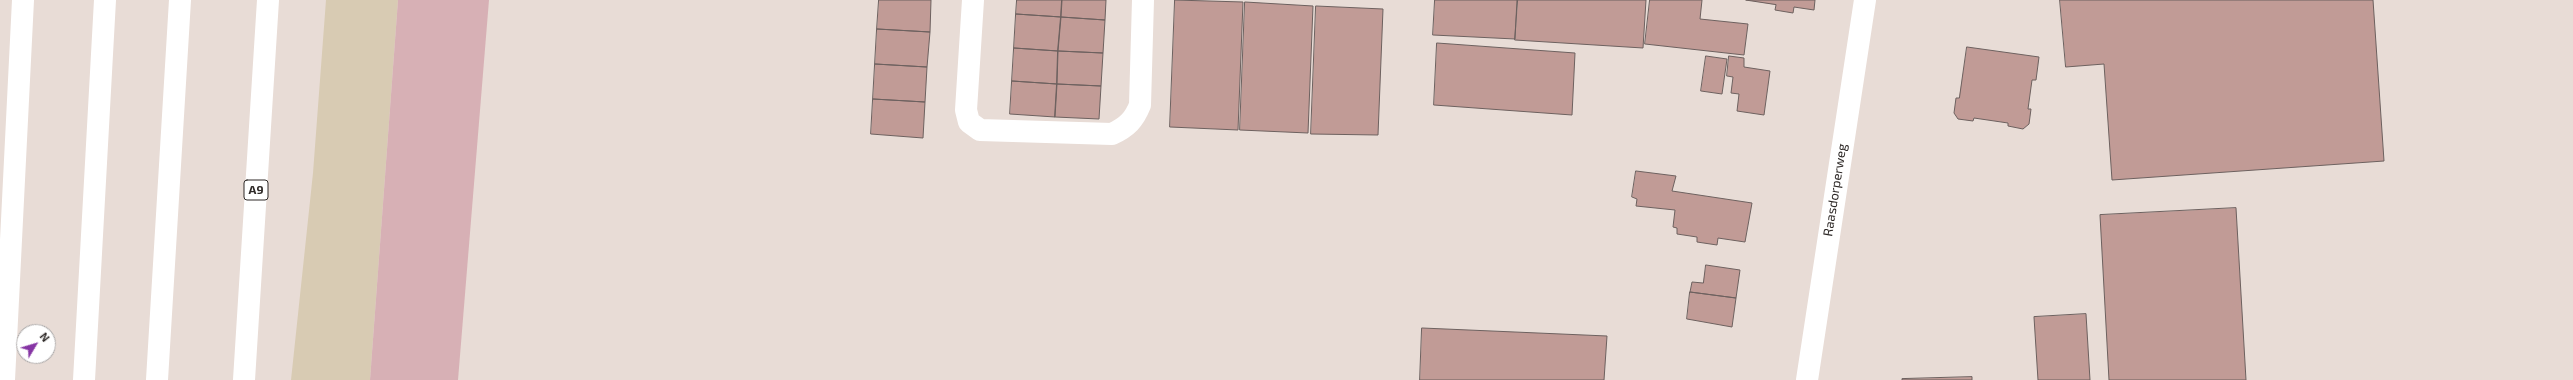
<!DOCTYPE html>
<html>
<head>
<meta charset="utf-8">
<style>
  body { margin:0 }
  #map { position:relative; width:2573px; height:380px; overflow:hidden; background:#e8dcd6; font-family:"Exo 2",sans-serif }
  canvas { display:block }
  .north { position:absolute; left:16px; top:324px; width:40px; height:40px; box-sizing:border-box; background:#fff; border:1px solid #aba9a9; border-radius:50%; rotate:52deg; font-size:11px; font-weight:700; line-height:16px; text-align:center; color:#2e2927 }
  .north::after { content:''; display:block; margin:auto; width:14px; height:18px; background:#8635a4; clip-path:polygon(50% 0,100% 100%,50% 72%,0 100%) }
</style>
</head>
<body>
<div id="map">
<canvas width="2573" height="380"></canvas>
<div class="north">N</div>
</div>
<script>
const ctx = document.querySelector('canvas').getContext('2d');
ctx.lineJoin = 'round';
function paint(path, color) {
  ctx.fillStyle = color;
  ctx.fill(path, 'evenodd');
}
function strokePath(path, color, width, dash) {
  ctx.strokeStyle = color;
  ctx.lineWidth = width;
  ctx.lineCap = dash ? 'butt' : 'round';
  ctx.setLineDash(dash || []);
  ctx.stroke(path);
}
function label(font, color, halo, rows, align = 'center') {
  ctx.font = font + ' "Exo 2",sans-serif';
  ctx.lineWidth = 4;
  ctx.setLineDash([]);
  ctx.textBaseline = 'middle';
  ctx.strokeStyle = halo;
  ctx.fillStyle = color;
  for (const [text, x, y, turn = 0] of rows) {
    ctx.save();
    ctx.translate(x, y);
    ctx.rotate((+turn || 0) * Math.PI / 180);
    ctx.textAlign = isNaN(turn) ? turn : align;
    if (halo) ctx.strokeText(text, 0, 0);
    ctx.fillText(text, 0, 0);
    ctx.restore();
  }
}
paint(new Path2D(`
  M326 0H398L370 380H291L313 173Z`), '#d8cbb3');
paint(new Path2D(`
  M398 0H489L458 380H370Z`), '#d7b0b5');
const building = new Path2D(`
  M879 0H931L930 32 877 29Z
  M1017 0H1062L1061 17 1016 14Z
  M1062 0H1106L1105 20 1061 17Z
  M1175 0 1243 2 1238 130 1170 127Z
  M1435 0H1517L1515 39 1433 35Z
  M1518 0H1646L1643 48 1515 40Z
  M1650 0H1702L1700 19 1748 24 1744 55 1645 44Z
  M1746 0H1815L1814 10 1794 7 1793 13 1775 10 1776 5Z
  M2060 0H2373L2384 161 2112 180 2104 64 2066 67Z
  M1245 2 1313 6 1308 133 1240 130Z
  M1316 6 1383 9 1378 135 1311 134Z
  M1016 14 1061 17 1058 51 1014 48Z
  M1061 17 1105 20 1103 53 1058 51Z
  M877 29 930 32 927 67 875 64Z
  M1437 43 1575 53 1572 115 1434 105Z
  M1967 47 2039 57 2036 80H2032L2028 109H2031L2029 124 2023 129 2008 126V123L1974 118 1973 121 1958 119 1954 113 1956 98H1959Z
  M1014 48 1058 51 1057 84 1012 81Z
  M1058 51 1103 53 1101 86 1057 84Z
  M1706 56 1727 59 1722 94 1701 91Z
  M1729 56 1744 58V67L1770 71 1764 115 1737 111 1739 94 1731 93 1733 77 1727 76Z
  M875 64 927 67 925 102 873 99Z
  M1012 81 1057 84 1055 117 1010 114Z
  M1057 84 1101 86 1099 119 1055 117Z
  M873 99 925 102 923 138 871 134Z
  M1636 171 1676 176 1672 191 1752 203 1745 242 1718 238 1717 245 1697 242V237L1677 234V228L1673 227 1675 210 1636 206 1637 199 1632 197Z
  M2236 208 2246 380H2109L2100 215Z
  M1706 265 1740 270 1736 298 1690 292 1692 282 1703 283Z
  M1690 292 1736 298 1732 327 1687 319Z
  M2086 314 2090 380H2038L2034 317Z
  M1422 328 1607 336 1604 380H1420Z
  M1972 377V380H1902V379Z`);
paint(building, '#c19b96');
strokePath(building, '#6d615f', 1);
strokePath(new Path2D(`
  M973 0 966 110 969 122 980 130 1112 134C1127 127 1134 120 1140 105L1143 0
  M1807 380 1865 0`), '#fff', 22);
strokePath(new Path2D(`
  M4 380 23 0
  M84 380 105 0
  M157 380 180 0
  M244 380 268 0`), '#fff', 22);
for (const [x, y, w] of [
  [256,190,24]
]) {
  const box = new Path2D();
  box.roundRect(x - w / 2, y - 10, w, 20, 3);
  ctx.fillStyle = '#fff';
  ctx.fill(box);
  strokePath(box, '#2e2927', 1);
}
label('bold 12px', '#2e2927', null, [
  ["A9",256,190]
]);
label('13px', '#2e2927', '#fff', [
  ["Raasdorperweg",1835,190,-81]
]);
</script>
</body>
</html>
